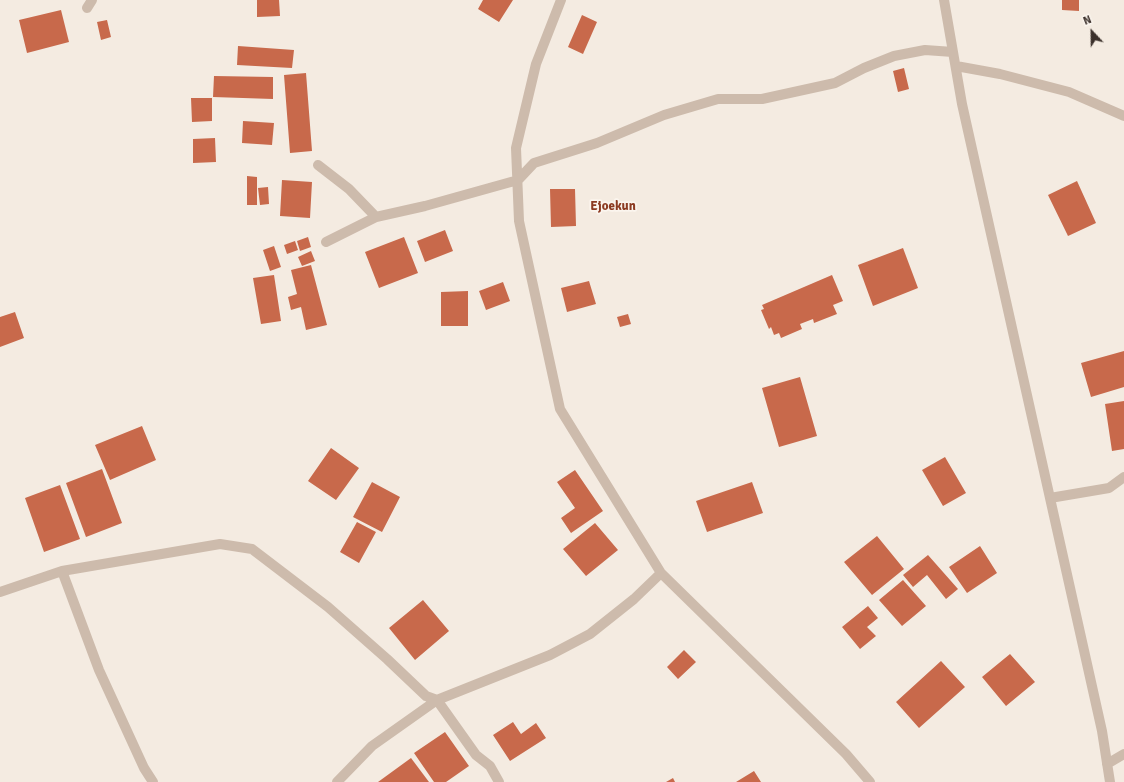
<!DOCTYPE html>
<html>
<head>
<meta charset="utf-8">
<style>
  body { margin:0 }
  #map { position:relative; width:1124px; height:782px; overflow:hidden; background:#f4ebe1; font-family:Signika,sans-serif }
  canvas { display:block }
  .north { position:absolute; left:1072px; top:12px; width:40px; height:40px; -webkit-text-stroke:3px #fbf5ee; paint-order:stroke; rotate:338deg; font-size:11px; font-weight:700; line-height:16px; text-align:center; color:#3b302b }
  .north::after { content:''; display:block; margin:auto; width:14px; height:18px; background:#3b302b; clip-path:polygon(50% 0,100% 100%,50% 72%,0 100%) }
</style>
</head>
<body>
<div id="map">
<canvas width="1124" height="782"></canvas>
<div class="north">N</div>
</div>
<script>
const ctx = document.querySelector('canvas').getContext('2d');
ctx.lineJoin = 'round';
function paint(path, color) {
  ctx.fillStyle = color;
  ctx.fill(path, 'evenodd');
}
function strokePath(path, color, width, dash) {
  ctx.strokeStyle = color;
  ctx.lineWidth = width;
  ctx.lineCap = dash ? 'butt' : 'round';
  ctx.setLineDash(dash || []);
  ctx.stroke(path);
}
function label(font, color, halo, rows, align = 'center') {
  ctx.font = font + ' Signika,sans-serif';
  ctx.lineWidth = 3.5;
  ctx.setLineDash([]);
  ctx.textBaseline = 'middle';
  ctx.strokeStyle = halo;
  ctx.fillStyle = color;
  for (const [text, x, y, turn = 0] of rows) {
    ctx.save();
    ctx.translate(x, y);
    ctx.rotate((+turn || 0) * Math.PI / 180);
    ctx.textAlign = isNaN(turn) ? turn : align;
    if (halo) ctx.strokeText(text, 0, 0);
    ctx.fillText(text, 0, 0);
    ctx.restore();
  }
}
paint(new Path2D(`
  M257 0H279L280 16 257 17Z
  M483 0H513L499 22 478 9Z
  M1062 0H1079V11L1062 10Z
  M61 10 69 42 27 53 19 20Z
  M582 15 597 22 583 54 568 47Z
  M107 20 111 37 101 40 97 22Z
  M238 46 294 50 292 68 237 65Z
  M904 68 909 89 898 92 893 71Z
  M306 73 312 151 290 153 284 75Z
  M214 76 273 77V99L213 97Z
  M191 98H212V121L192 122Z
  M243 121 274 123 272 145 242 143Z
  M215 138 216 162 193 163V139Z
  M247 176 257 177V205H247Z
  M282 180 312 182 310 218 280 216Z
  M1077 181 1096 223 1068 236 1048 195Z
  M268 187 269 204 260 205 258 188Z
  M550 189H575L576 226 551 227Z
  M445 230 453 251 425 262 417 241Z
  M308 237 311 247 300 251 297 241Z
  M404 237 418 273 379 288 365 252Z
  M295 241 298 250 287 254 284 245Z
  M274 246 281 267 270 271 263 250Z
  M903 248 918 288 873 306 858 265Z
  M311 251 315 261 302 266 298 257Z
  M311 265 327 325 306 330 301 307 291 310 288 297 297 294 291 270Z
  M274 275 281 321 261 324 253 278Z
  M832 275 843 301 833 305 837 314 814 323 813 319 800 324 802 329 781 338 779 333 774 335 771 327 769 329 761 310 764 309 762 305Z
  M589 281 596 304 567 312 561 288Z
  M503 282 510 301 486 310 479 291Z
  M468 291V326H441V292Z
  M15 312 24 338 0 347V317Z
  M628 314 631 324 620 327 617 317Z
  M1124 351V387L1091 397 1081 363Z
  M800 377 817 436 779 447 762 388Z
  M1124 401V449L1112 451 1105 404Z
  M142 426 156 460 110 480 95 445Z
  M331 448 359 468 336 500 308 481Z
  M945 457 966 493 943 506 922 470Z
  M102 469 122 523 86 537 66 483Z
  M575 470 603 511 571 533 561 518 575 508 557 482Z
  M372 482 400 497 382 532 353 517Z
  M752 482 763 513 707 532 696 501Z
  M60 485 80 539 44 552 25 498Z
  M357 522 376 532 359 563 340 552Z
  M595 523 618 550 586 576 563 549Z
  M877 536 904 569 872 595 844 562Z
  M980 546 997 573 967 593 949 567Z
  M928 555 958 589 946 599 927 575 913 587 903 575Z
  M903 580 926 606 902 626 879 600Z
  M423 600 449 631 415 660 389 628Z
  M868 606 878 618 867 627 876 636 860 649 842 627Z
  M684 650 696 662 678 679 667 667Z
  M1010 654 1035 682 1006 706 982 677Z
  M941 661 965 687 919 728 896 702Z
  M513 722 521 734 536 723 546 738 510 761 493 735Z
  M445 732 469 766 446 782H434L414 753Z
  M411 758 429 782H378Z
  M754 771 761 782H736Z
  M673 778 675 782H666Z`), '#c8694b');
strokePath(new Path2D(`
  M561 0 536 64 516 148 519 221 560 409 661 573 846 754 870 782
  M944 0 962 104 1102 731 1110 782
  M87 8 92 0
  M956 66 1000 74 1069 92 1124 116
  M318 165 349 189 376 217
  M326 242 376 217 425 206 518 180 534 163 597 143 664 115 718 99H762L835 83 864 68 894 56 925 50 953 52
  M1050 498 1109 488 1124 477
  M62 571 99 670 144 768 153 782
  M0 592 62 571 220 544 252 549 328 607 387 659 426 696 437 700 550 655 590 634 634 599 661 573
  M1107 764 1124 754
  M337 782 372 746 437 700 476 755 490 766 499 782`), '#cdbbac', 10);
label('bold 13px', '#8c3b22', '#fbf5ee', [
  ["Ejoekun",613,207]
]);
</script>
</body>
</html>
